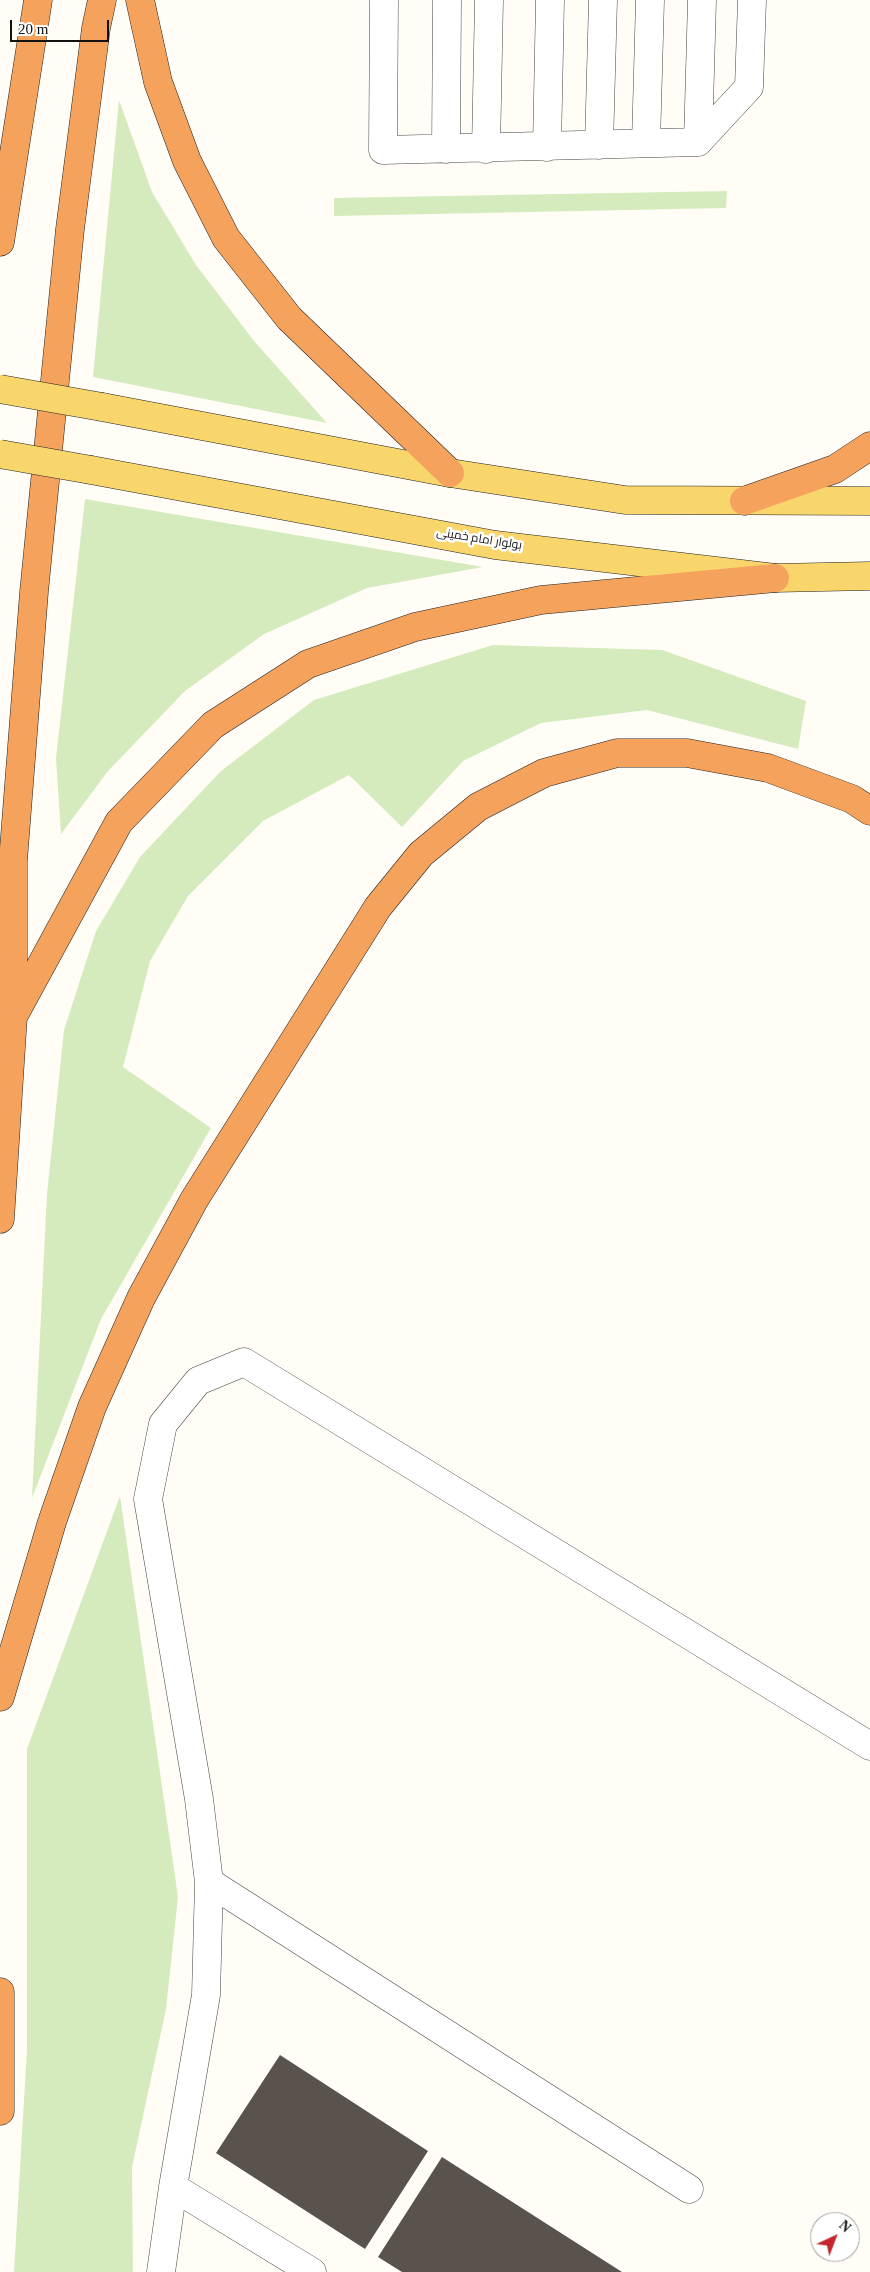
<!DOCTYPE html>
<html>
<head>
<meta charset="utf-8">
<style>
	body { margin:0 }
	#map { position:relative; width:870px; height:2272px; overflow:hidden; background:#fffdf5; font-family:Georgia,serif }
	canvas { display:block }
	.north { position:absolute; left:810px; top:2212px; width:50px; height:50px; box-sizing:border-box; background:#fff; border:1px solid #a0a0a0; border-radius:50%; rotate:43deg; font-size:14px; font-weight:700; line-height:20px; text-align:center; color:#111 }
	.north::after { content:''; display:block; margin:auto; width:18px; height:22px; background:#c4262e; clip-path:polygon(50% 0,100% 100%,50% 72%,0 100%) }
	.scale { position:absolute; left:10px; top:20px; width:99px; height:22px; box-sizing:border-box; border:2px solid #111; border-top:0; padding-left:6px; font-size:15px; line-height:18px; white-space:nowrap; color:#111; -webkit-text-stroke:4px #fff; paint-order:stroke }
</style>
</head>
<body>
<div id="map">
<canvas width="870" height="2272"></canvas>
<div class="north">N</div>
<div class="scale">20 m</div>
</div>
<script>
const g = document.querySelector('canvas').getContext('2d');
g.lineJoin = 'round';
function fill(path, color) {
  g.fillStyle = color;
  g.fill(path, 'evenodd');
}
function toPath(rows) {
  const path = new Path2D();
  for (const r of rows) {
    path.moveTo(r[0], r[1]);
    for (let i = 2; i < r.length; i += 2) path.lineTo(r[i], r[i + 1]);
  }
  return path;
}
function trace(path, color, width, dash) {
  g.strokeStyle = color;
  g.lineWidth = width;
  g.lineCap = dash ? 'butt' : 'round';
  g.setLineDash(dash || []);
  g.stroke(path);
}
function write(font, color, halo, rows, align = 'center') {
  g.font = font + ' Georgia,Cairo,serif';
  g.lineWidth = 5;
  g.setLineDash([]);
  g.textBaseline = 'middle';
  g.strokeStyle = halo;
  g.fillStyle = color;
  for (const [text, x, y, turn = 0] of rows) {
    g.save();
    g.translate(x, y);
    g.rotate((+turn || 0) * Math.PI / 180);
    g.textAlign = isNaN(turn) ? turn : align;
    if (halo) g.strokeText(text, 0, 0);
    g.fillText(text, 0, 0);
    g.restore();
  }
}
fill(toPath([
	[119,100,152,192,196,265,254,341,327,423,93,377],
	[727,191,726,208,334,216,334,198],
	[85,499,483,567,367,588,264,634,185,691,108,771,61,834,56,758],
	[493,645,662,650,806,701,798,749,647,710,541,723,463,761,402,827,349,775,263,821,188,896,150,961,123,1067,211,1128,101,1319,32,1498,47,1194,64,1030,96,931,140,857,221,771,314,700],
	[120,1496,178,1897,166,2009,132,2167,133,2272,14,2272,27,2049,27,1749]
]), '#d5ebbd');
fill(toPath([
	[280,2055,428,2151,365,2249,216,2153],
	[442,2157,622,2272,402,2272,378,2257]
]), '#5a524d');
const minor = toPath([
	[384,0,383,150,698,142,749,87,752,0],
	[698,142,702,0],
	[646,143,650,0],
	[599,145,603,0],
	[547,147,550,0],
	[446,149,447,0],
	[486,149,489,0],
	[209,1882,689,2189],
	[173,2187,312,2272],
	[161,2272,173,2187,206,1995,209,1882,199,1799,148,1499,163,1424,198,1381,244,1362,870,1746]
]);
const major = toPath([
	[102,407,450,473,625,500,870,501],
	[91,470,495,545,775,578,870,576]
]);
const highway = toPath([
	[140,0,158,82,187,161,226,238,289,318,450,473],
	[0,242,38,0],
	[744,501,835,469,870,446],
	[15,1013,119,822,213,725,308,664,415,627,541,600,775,578],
	[0,1219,13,1016,13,861,34,592,70,229,96,28,102,0],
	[0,1697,52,1522,92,1407,141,1298,194,1200,378,907,421,854,478,807,544,773,617,753,687,753,768,768,852,799,870,811],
	[0,1992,0,2111]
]);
trace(minor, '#444', 29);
trace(major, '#222', 29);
trace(highway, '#222', 29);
trace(minor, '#fff', 28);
trace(major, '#f9d66b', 28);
trace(highway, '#f5a25d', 28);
const majorBridge = toPath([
	[0,389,102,407],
	[0,454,91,470]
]);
trace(majorBridge, '#222', 29, []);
trace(majorBridge, '#f9d66b', 28);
write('12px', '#111', '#fff', [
	["بولوار امام خمینی",479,540,9]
]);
</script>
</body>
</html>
